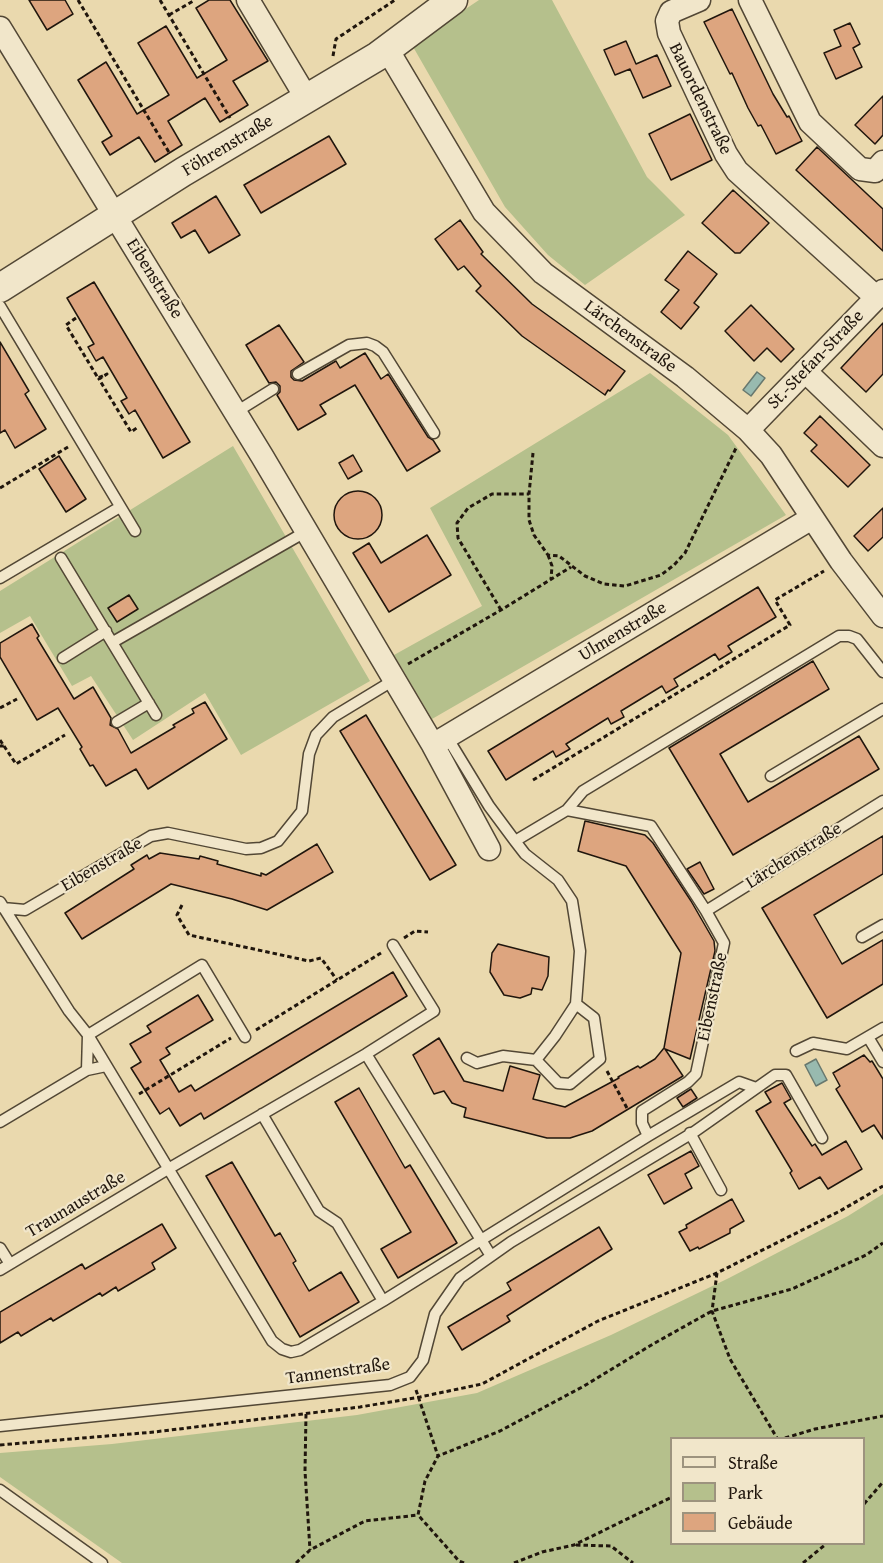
<!DOCTYPE html>
<html>
<head>
<meta charset="utf-8">
<style>
	body { margin:0 }
	#map { position:relative; width:883px; height:1563px; overflow:hidden; background:#ead9ae; font-family:"Gentium Book Plus",serif }
	canvas { display:block }
	.legend { position:absolute; left:670px; top:1437px; width:195px; height:108px; box-sizing:border-box; background:#f1e6ca; border:2px solid #9d937e; margin:0; padding:8px 10px; list-style:none; font-size:18px; color:#20160d }
	.legend li { display:flex; align-items:center; gap:12px; height:30px }
	.legend b { width:30px; border:2px solid #9d937e }
</style>
</head>
<body>
<div id="map">
<canvas width="883" height="1563"></canvas>
<ul class="legend">
<li><b style="height:8px;background:#f1e6ca"></b>Straße</li>
<li><b style="height:16px;background:#b5c08c"></b>Park</li>
<li><b style="height:16px;background:#dda57f"></b>Gebäude</li>
</ul>
</div>
<script>
const g = document.querySelector('canvas').getContext('2d');
g.lineJoin = 'round';
function fill(path, color) {
  g.fillStyle = color;
  g.fill(path, 'evenodd');
}
function toPath(rows) {
  const path = new Path2D();
  for (const r of rows) {
    if (r.length === 3) {
      path.moveTo(r[0] + r[2], r[1]);
      path.arc(r[0], r[1], r[2], 0, 2 * Math.PI);
      continue;
    }
    path.moveTo(r[0], r[1]);
    for (let i = 2; i < r.length; i += 2) path.lineTo(r[i], r[i + 1]);
  }
  return path;
}
function trace(path, color, width, dash) {
  g.strokeStyle = color;
  g.lineWidth = width;
  g.lineCap = dash ? 'butt' : 'round';
  g.setLineDash(dash || []);
  g.stroke(path);
}
function write(font, color, halo, rows, align = 'center') {
  g.font = font + ' "Gentium Book Plus",serif';
  g.lineWidth = 4.5;
  g.setLineDash([]);
  g.textBaseline = 'middle';
  g.strokeStyle = halo;
  g.fillStyle = color;
  for (const [text, x, y, turn = 0] of rows) {
    g.save();
    g.translate(x, y);
    g.rotate((+turn || 0) * Math.PI / 180);
    g.textAlign = isNaN(turn) ? turn : align;
    if (halo) g.strokeText(text, 0, 0);
    g.fillText(text, 0, 0);
    g.restore();
  }
}
fill(toPath([
	[479,0,552,0,647,177,685,215,585,285,548,255,505,207,412,45],
	[650,373,728,435,786,515,432,719,394,655,482,606,430,508],
	[233,446,370,681,241,755,205,693,133,740,91,676,72,686,30,616,0,633,0,591],
	[883,1194,883,1563,122,1563,0,1477,0,1453,112,1444,357,1415,477,1393,611,1335,729,1278,848,1216],
	[672,1438,864,1438,864,1544,672,1544]
]), '#b5c08c');
const water = toPath([
	[757,372,765,378,751,396,743,390,757,372],
	[816,1059,827,1080,816,1086,805,1065,816,1059]
]);
fill(water, '#98baaf');
trace(water, '#68786e', 1.5);
const building = toPath([
	[29,0,65,0,73,14,47,30,29,0],
	[209,0,230,0,268,61,233,81,248,105,220,122,205,98,168,121,182,145,155,162,139,137,110,155,102,142,112,136,78,80,106,62,137,114,169,95,138,43,166,26,197,78,227,60,196,8,209,0],
	[732,9,773,94,787,117,789,116,802,141,776,154,761,125,758,126,748,108,732,73,730,74,704,22,732,9],
	[850,23,860,44,853,48,862,67,836,79,824,53,841,46,834,30,850,23],
	[626,41,636,64,657,55,671,86,643,98,630,69,615,75,604,50,626,41],
	[883,96,883,135,875,144,855,125,883,96],
	[690,114,712,160,671,180,649,134,690,114],
	[329,136,346,164,261,213,244,185,329,136],
	[817,147,883,209,883,251,796,170,817,147],
	[733,190,769,223,740,253,735,253,702,223,733,190],
	[216,196,240,235,209,253,195,230,181,238,172,223,216,196],
	[460,220,483,252,481,254,532,304,625,371,610,391,608,390,605,395,522,336,476,291,481,286,464,266,458,270,435,239,460,220],
	[688,251,717,274,694,303,699,307,681,329,661,312,679,290,665,280,688,251],
	[94,282,190,442,163,458,135,410,129,414,121,401,127,398,103,357,96,361,88,347,94,344,67,298,94,282],
	[751,305,794,349,781,362,767,348,754,361,725,331,751,305],
	[883,323,883,374,866,392,841,368,883,323],
	[279,325,304,362,291,371,291,377,294,380,302,381,336,361,340,368,365,353,381,379,388,374,428,437,433,440,440,451,407,471,355,385,320,405,326,414,298,430,277,395,280,392,280,386,276,382,269,383,246,345,279,325],
	[0,342,29,391,25,394,46,429,15,448,5,430,0,433,0,342],
	[820,416,870,465,848,487,811,451,817,445,804,433,820,416],
	[353,455,362,471,348,479,339,463,353,455],
	[59,456,86,499,66,512,39,469,59,456],
	[358,515,24],
	[883,508,883,537,868,551,854,536,883,508],
	[427,535,451,575,389,612,353,553,369,543,381,563,427,535],
	[758,587,776,617,728,646,732,652,719,660,715,654,674,679,678,686,666,693,662,686,621,711,624,717,611,724,608,718,566,744,570,749,556,757,553,751,506,780,488,751,758,587],
	[129,595,138,609,117,622,108,608,129,595],
	[32,624,39,636,37,638,74,699,93,687,111,718,110,725,118,729,131,753,175,727,173,725,194,713,192,709,205,702,227,739,148,789,136,769,106,786,93,765,90,766,80,749,82,747,58,708,37,720,0,657,0,643,32,624],
	[813,661,829,689,720,754,748,802,859,736,879,769,733,855,669,748,813,661],
	[366,715,456,865,430,880,340,731,366,715],
	[585,821,645,835,653,843,691,901,714,941,715,951,690,1059,665,1049,683,1076,592,1131,570,1138,547,1138,464,1117,466,1108,452,1103,444,1091,434,1094,413,1055,439,1038,464,1081,503,1091,510,1066,540,1075,533,1099,565,1107,619,1078,618,1077,638,1066,640,1068,655,1059,664,1048,681,953,626,866,578,851,585,821],
	[883,836,883,874,814,915,842,964,883,940,883,984,827,1018,762,908,883,836],
	[317,844,333,872,267,910,232,899,171,884,82,939,65,913,134,869,131,865,147,855,149,859,160,853,199,859,200,856,218,861,217,864,261,876,261,873,266,875,317,844],
	[700,862,714,889,704,894,687,869,700,862],
	[498,944,549,957,548,976,542,990,532,988,531,994,520,998,504,995,490,972,492,953,498,944],
	[393,972,407,996,204,1119,201,1113,180,1126,169,1108,160,1114,131,1068,141,1062,130,1044,151,1032,147,1026,198,995,213,1020,166,1048,170,1054,160,1060,179,1092,191,1085,195,1091,393,972],
	[864,1055,870,1062,872,1061,883,1079,883,1139,874,1125,862,1132,836,1089,840,1086,833,1073,864,1055],
	[782,1083,791,1099,784,1103,812,1146,815,1144,822,1155,846,1141,862,1169,828,1189,820,1177,799,1189,790,1173,792,1171,756,1111,771,1102,765,1092,782,1083],
	[359,1088,405,1168,410,1165,457,1243,398,1278,381,1249,411,1232,335,1102,359,1088],
	[691,1089,697,1098,683,1107,677,1098,691,1089],
	[691,1151,699,1166,685,1174,692,1188,664,1204,648,1175,691,1151],
	[232,1162,275,1236,280,1233,296,1261,293,1263,309,1291,341,1272,359,1302,300,1337,206,1176,232,1162],
	[732,1199,744,1221,730,1229,730,1233,699,1249,698,1247,690,1251,679,1232,687,1228,686,1225,732,1199],
	[162,1224,176,1248,152,1263,155,1269,118,1291,116,1287,102,1296,100,1293,53,1321,51,1318,21,1336,18,1332,0,1343,0,1312,82,1264,85,1269,162,1224],
	[599,1227,612,1249,507,1316,510,1321,462,1350,448,1327,511,1290,507,1283,599,1227]
]);
fill(building, '#dda57f');
trace(building, '#20160d', 1.5);
const service = toPath([
	[0,306,135,531],
	[298,374,349,345,367,343,375,346,383,352,434,433],
	[236,412,273,389],
	[61,558,156,715],
	[0,578,120,507],
	[113,642,307,531],
	[63,658,106,631],
	[117,722,149,703],
	[447,737,489,806,515,841,525,854,558,880,572,901,580,951,576,1004,555,1036,536,1060],
	[771,776,883,709],
	[567,810,651,826,706,911,724,943,696,1074,688,1082,642,1111,642,1123,648,1136],
	[515,841,567,810,583,791,839,636,849,636,857,639,883,672],
	[0,902,69,1011,88,1035,272,1341,282,1349,291,1352,300,1350,383,1301,648,1136,739,1082,756,1088],
	[3,908,25,910,151,836,168,833,246,849,261,848,278,841,302,811,309,754,316,735,333,717,394,680],
	[706,911,883,801],
	[862,937,883,925],
	[88,1035,202,965,245,1037],
	[868,1037,883,1062],
	[796,1051,813,1043,847,1049,883,1028],
	[366,1054,491,1256],
	[467,1058,477,1063,503,1056,536,1060,558,1083,570,1084,600,1059,594,1018,576,1004],
	[87,1070,88,1035],
	[262,1114,319,1211,337,1223,383,1301],
	[0,1122,87,1070,106,1066],
	[690,1133,721,1190],
	[0,1248,10,1264],
	[0,1270,168,1169,366,1054,434,1011,393,945],
	[0,1426,390,1385,410,1377,423,1360,435,1314,460,1278,511,1242,694,1132,775,1075,786,1075,822,1138],
	[0,1490,102,1563]
]);
const minor = toPath([
	[248,0,307,99],
	[699,0,671,12,667,21,669,33,726,154,737,171,877,298],
	[750,0,810,122,860,169,875,171,883,162],
	[0,28,262,456,433,745,489,849],
	[387,49,484,212,543,273,685,377,748,430,771,455,841,561,883,616],
	[805,371,883,446],
	[748,430,883,291],
	[433,745,812,518]
]);
const tertiary = toPath([
	[0,288,183,172,378,56,453,0]
]);
trace(service, '#524735', 13);
trace(minor, '#524735', 25);
trace(tertiary, '#524735', 31);
trace(toPath([
	[78,0,170,154],
	[160,0,230,118],
	[169,15,195,0],
	[333,56,336,39,395,0],
	[76,318,66,325,98,378,107,374,99,379,131,432,138,427],
	[533,453,529,494,529,520,534,535,548,555,559,556,585,576,604,584,625,586,661,575,674,565,685,553,737,446],
	[0,488,68,447],
	[548,555,552,566,551,579],
	[501,610,458,538,457,523,468,508,492,494,529,494],
	[408,664,501,610,571,567],
	[0,708,17,699],
	[0,740,4,746,0,746],
	[4,746,16,764,65,735],
	[533,780,790,625,775,600,824,571],
	[182,905,177,915,189,935,309,961,321,958,337,980],
	[404,938,415,931,428,932],
	[256,1030,381,953],
	[607,1071,628,1110],
	[139,1094,231,1038],
	[717,1273,712,1311,730,1359,777,1438],
	[416,1390,438,1456],
	[306,1414,305,1471,310,1550],
	[785,1438,815,1429,883,1416],
	[0,1445,154,1432,360,1407,420,1397,482,1384,598,1321,717,1273,840,1211,883,1186],
	[864,1504,883,1482],
	[576,1545,611,1546,633,1563],
	[296,1563,310,1550,365,1521,418,1515],
	[464,1563,459,1561,418,1515,425,1481,438,1456,500,1431,584,1386,653,1344,712,1311,792,1289,866,1255,883,1243],
	[514,1563,542,1552,574,1545,672,1497],
	[803,1563,826,1544]
]), '#20160d', 3, [4.5, 3]);
trace(service, '#f1e6ca', 10);
trace(minor, '#f1e6ca', 22);
trace(tertiary, '#f1e6ca', 28);
write('18px', '#20160d', '#f1e6ca', [
	["Bauordenstraße",700,99,64],
	["Föhrenstraße",228,146,-31],
	["Eibenstraße",154,279,58],
	["Lärchenstraße",630,337,36],
	["St.-Stefan-Straße",816,360,-46],
	["Ulmenstraße",623,632,-31],
	["Lärchenstraße",794,856,-32],
	["Eibenstraße",102,865,-30],
	["Eibenstraße",713,997,-78],
	["Traunaustraße",76,1205,-31],
	["Tannenstraße",338,1372,-8]
]);
</script>
</body>
</html>
